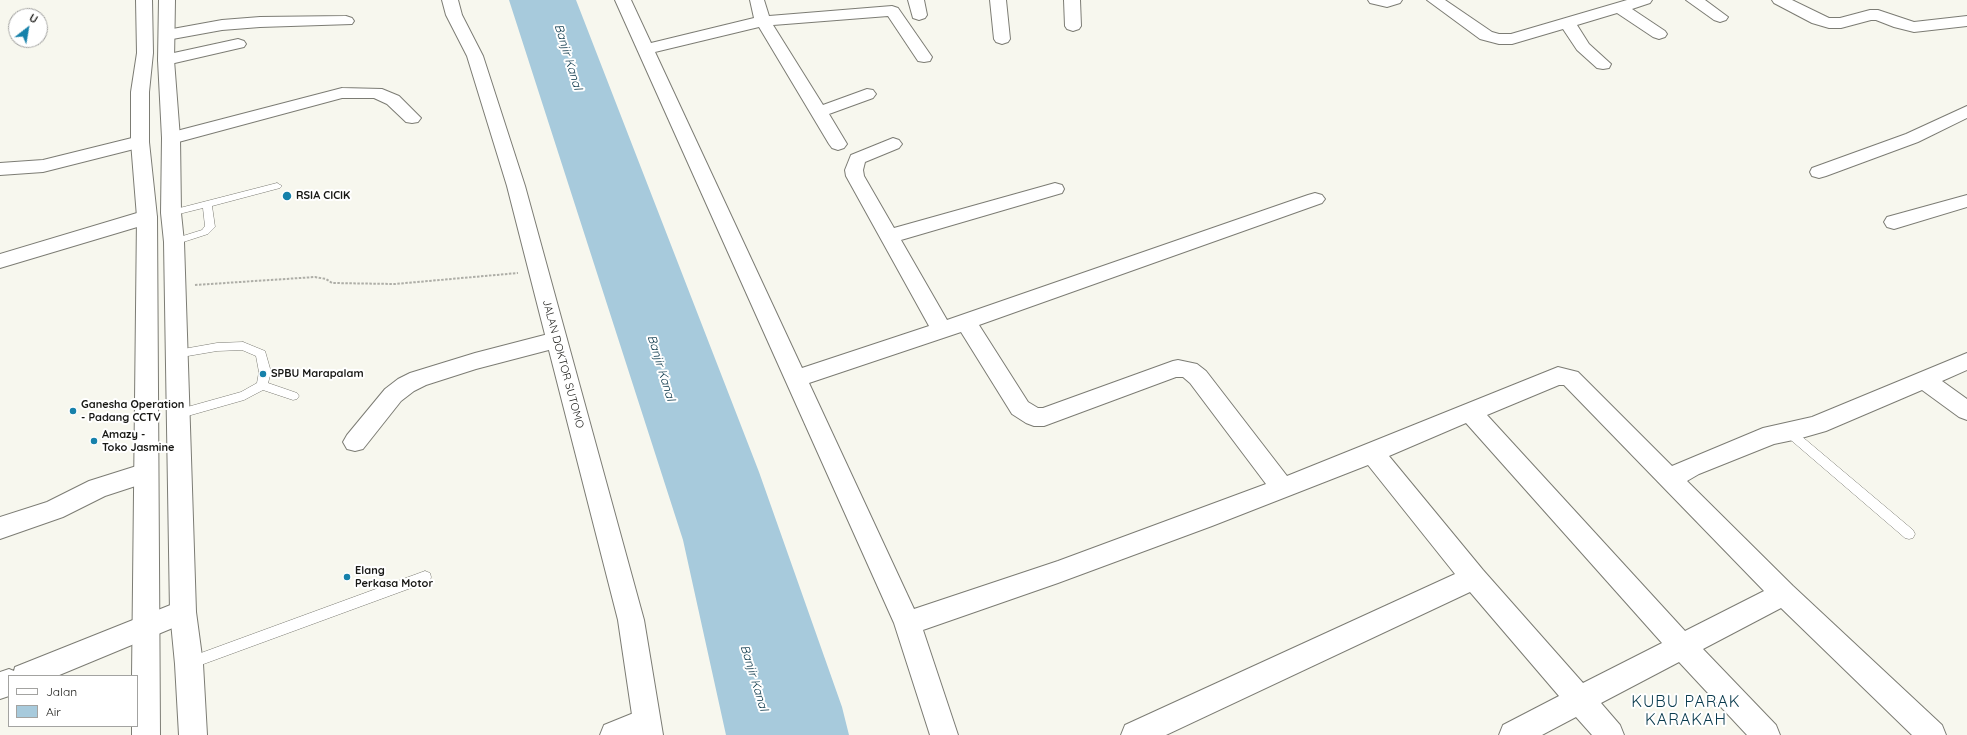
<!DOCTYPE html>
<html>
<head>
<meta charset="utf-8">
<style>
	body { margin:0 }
	#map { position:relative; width:1967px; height:735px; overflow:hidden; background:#f7f7ee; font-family:Quicksand,sans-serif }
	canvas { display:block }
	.legend { position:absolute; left:8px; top:675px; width:130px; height:52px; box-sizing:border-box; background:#fff; border:1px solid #a3a3a1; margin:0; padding:5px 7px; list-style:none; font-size:12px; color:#181815 }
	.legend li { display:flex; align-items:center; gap:8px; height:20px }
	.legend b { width:20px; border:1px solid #a3a3a1 }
	.north { position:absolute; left:8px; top:8px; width:40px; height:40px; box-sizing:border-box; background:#fff; border:1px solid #a3a3a1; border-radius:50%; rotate:31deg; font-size:11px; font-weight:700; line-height:16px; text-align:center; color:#181815 }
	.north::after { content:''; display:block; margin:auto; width:14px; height:18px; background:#1681aa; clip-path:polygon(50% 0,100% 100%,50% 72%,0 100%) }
</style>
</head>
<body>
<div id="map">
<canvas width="1967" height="735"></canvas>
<ul class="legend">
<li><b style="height:5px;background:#fff"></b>Jalan</li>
<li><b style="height:11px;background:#a7cadc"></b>Air</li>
</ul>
<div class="north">U</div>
</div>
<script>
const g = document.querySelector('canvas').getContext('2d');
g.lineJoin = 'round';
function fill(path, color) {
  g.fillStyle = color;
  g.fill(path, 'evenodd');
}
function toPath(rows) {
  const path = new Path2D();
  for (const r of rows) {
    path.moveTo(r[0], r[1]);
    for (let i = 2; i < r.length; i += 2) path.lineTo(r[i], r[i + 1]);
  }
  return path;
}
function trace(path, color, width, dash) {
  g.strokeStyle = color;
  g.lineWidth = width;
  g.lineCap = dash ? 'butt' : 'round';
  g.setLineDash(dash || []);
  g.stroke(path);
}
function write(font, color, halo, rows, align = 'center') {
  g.font = font + ' Quicksand,sans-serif';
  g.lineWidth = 4;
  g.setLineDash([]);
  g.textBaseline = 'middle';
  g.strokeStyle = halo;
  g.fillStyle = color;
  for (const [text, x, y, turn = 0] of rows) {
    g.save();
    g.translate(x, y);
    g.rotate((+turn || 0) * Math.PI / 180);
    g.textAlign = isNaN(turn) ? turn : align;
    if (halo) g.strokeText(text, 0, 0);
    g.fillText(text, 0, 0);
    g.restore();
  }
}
fill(toPath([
	[509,0,576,0,759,472,842,707,849,735,726,735,683,540]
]), '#a7cadc');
const lane = toPath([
	[277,183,282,186,280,188,212,206,215,227,208,234,174,245,169,242,170,240,202,230,205,226,203,208,171,216,166,213,168,211,277,183],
	[243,342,265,351,271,372,268,383,297,393,299,396,297,399,293,400,263,390,244,400,177,419,173,417,171,414,173,411,241,392,257,383,259,372,256,356,242,350,217,351,176,358,172,357,171,354,172,351,217,343,243,342],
	[1789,427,1793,429,1913,530,1915,534,1913,538,1909,539,1905,538,1785,435,1783,432,1785,429,1789,427],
	[425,571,430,573,431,577,430,581,190,669,185,668,183,663,185,658,190,657,425,571]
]);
const street = toPath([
	[615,0,631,0,651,43,754,18,750,0,764,0,769,16,892,6,898,8,932,57,930,61,924,62,918,61,888,16,773,25,823,105,867,89,873,90,876,94,873,98,829,114,847,144,844,148,838,150,832,148,829,144,759,27,655,52,802,368,929,326,846,176,845,170,851,155,893,138,899,140,902,144,899,148,865,162,863,170,864,176,894,228,1055,183,1062,185,1064,189,1062,193,901,240,947,320,1308,195,1315,193,1322,195,1325,199,1322,203,979,325,1028,402,1038,408,1043,408,1173,361,1178,360,1197,364,1206,371,1287,476,1558,367,1578,372,1672,466,1763,428,1812,417,1967,353,1967,370,1942,381,1967,399,1967,420,1959,417,1922,390,1826,431,1798,439,1774,444,1699,474,1687,481,1793,586,1942,725,1946,735,1912,735,1781,608,1703,649,1776,725,1780,735,1747,735,1679,662,1601,703,1620,725,1624,735,1592,735,1576,717,1542,735,1499,735,1503,725,1559,696,1470,592,1166,735,1121,735,1125,725,1455,574,1368,465,1212,526,1058,583,923,630,958,735,930,735,894,623,615,0],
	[961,332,1012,414,1026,423,1034,426,1044,426,1176,377,1183,377,1190,383,1266,484,1058,561,914,609,809,383,961,332],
	[1559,385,1564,385,1764,591,1685,631,1487,415,1559,385],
	[1466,423,1662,643,1583,683,1483,570,1389,456,1466,423],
	[908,0,924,0,927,15,925,18,919,20,913,18,908,0],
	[990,0,1006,0,1010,39,1008,42,1002,44,996,42,994,39,990,0],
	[1064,0,1080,0,1081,26,1079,29,1073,31,1067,29,1065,26,1064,0],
	[1368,0,1402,0,1400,3,1387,7,1370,3,1368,0],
	[1427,0,1445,0,1492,32,1499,34,1511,34,1627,0,1652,0,1650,3,1632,9,1665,31,1667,34,1665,37,1659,39,1653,37,1617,13,1577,25,1589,44,1611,64,1609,68,1603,69,1597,68,1577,50,1563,29,1512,44,1499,44,1480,39,1427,0],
	[1686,0,1705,0,1728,17,1726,20,1720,22,1714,20,1686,0],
	[1772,0,1792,0,1829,18,1840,18,1870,10,1878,10,1914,22,1967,16,1967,26,1914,32,1894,27,1876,20,1871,20,1841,28,1829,28,1812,23,1774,3,1772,0],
	[346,16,352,18,354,21,352,24,260,27,222,30,167,40,161,38,159,35,161,32,167,30,222,20,260,17,346,16],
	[238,39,244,41,246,44,244,47,166,65,160,64,158,60,160,56,238,39],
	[342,88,382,89,399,96,421,118,418,122,412,123,406,122,387,104,374,98,342,98,171,144,165,142,162,138,165,134,342,88],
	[1967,106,1967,118,1918,142,1826,176,1819,178,1812,176,1810,172,1812,168,1906,134,1967,106],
	[140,136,146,138,149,142,146,146,43,172,0,175,0,163,43,160,140,136],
	[1967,195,1967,207,1894,229,1887,227,1884,222,1887,217,1967,195],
	[147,210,154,212,157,217,154,222,0,268,0,254,147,210],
	[556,332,564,334,567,340,564,346,476,369,426,385,414,391,401,401,363,449,355,451,347,449,343,442,347,435,385,389,398,379,410,373,475,353,556,332],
	[146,463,154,466,158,473,154,480,105,496,63,517,0,539,0,517,47,502,89,481,146,463],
	[183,600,192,604,196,612,192,620,57,676,9,676,9,696,0,699,0,672,9,669,14,671,15,667,183,600],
	[646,708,656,712,660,722,656,732,648,735,600,735,604,725,646,708]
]);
const secondary = toPath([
	[442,0,458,0,462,15,483,56,525,186,644,620,663,735,635,735,618,620,507,186,467,56,446,15,442,0]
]);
const primary = toPath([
	[136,0,152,0,153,53,149,92,149,142,157,217,160,735,132,735,132,726,137,726,137,676,132,676,137,217,131,142,131,92,137,53,136,0],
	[159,0,175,0,174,60,180,138,181,213,184,242,196,612,203,664,207,735,179,735,175,664,170,612,164,242,161,213,162,138,158,60,159,0]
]);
trace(lane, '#7c7c74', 1);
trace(street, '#7c7c74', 2);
trace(secondary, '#7c7c74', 2);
trace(primary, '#7c7c74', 2);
trace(toPath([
	[195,285,315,277,326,279,332,283,395,284,518,273]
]), '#aeaea7', 2, [2.5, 1.5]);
fill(lane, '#fff');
fill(street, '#fff');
fill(secondary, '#fff');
fill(primary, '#fff');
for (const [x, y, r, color] of [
	[287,196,5,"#1681aa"],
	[263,374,4,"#1681aa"],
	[73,411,4,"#1681aa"],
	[94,441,4,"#1681aa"],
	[347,577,4,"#1681aa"]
]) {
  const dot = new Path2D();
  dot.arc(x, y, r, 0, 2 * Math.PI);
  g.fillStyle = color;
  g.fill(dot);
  trace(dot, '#fff', 1.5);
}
write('bold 11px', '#181815', '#fff', [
	["RSIA CICIK",296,196],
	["SPBU Marapalam",271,374],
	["Ganesha Operation",81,405],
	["- Padang CCTV",81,418],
	["Amazy -",102,435],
	["Toko Jasmine",102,448],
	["Elang",355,571],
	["Perkasa Motor",355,584]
], 'left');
write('11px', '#181815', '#fff', [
	["JALAN DOKTOR SUTOMO",563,364,75]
]);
write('italic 12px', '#002f42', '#fff', [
	["Banjir Kanal",568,57,73],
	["Banjir Kanal",661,368,73],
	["Banjir Kanal",754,678,73]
]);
g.letterSpacing = '1px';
write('16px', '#0a3b4e', '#fff', [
	["KUBU PARAK",1686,702],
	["KARAKAH",1686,720]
]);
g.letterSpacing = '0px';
</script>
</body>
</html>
